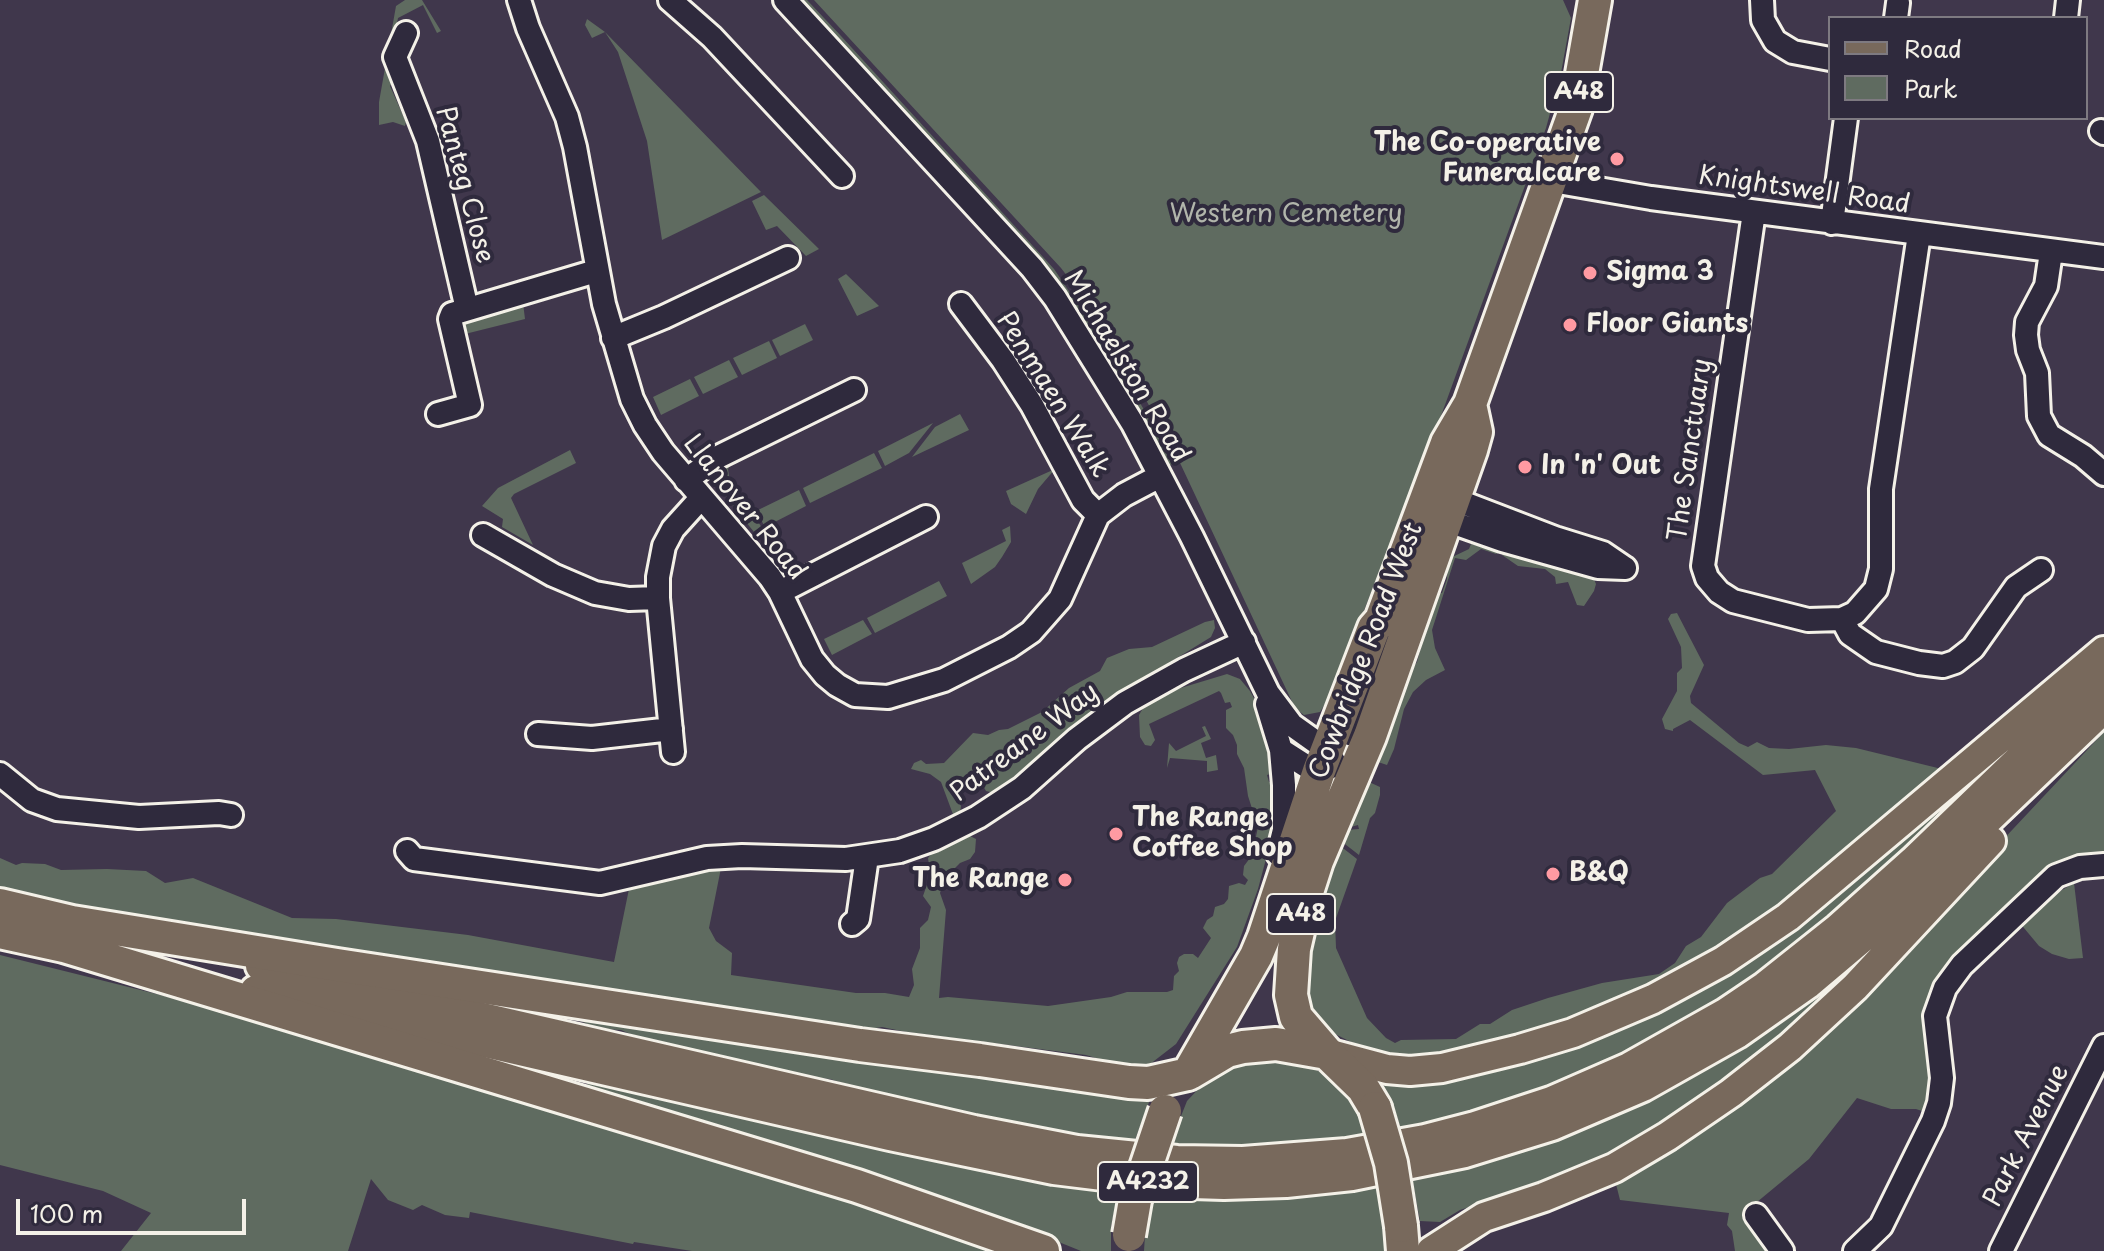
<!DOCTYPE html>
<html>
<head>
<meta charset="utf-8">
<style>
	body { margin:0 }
	#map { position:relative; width:2104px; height:1251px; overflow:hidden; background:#40374c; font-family:"Playpen Sans",sans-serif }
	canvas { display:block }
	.legend { position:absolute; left:1828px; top:16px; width:260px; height:104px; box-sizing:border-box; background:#2f2a3d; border:2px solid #7e7a81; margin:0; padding:10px 14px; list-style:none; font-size:24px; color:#f4f1e8 }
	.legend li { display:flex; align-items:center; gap:16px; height:40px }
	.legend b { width:40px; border:2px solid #7e7a81 }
	.scale { position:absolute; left:16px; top:1199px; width:230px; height:36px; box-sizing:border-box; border:4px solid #f4f1e8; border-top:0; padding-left:10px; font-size:24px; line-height:28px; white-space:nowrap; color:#f4f1e8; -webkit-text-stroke:6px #2f2a3d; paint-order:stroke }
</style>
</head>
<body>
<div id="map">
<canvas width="2104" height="1251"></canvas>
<ul class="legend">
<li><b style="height:10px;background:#78695c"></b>Road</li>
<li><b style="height:22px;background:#5f6b60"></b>Park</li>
</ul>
<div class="scale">100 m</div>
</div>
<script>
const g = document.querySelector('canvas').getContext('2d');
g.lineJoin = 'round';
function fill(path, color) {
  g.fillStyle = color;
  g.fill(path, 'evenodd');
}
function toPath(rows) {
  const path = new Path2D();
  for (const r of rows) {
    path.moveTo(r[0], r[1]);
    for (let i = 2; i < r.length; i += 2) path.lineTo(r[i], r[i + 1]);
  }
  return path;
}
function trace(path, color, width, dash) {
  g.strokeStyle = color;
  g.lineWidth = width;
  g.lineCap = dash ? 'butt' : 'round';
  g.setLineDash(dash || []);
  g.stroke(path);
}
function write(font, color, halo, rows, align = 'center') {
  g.font = font + ' "Playpen Sans",sans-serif';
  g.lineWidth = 8;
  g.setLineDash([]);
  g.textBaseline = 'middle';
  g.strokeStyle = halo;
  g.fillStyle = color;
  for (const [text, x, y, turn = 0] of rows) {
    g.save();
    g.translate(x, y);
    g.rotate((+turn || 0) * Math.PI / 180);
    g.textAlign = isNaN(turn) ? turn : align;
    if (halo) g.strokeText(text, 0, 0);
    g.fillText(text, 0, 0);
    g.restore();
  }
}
fill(toPath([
	[405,0,422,0,441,31,437,33,423,5,398,18,390,59,397,76,390,86,406,122,405,126,393,122,379,125,379,102,396,6],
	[797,0,807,0,841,36,1054,269,1102,340,1146,413,1172,464,1166,468,1132,403],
	[814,0,1563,0,1571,18,1561,73,1546,128,1438,424,1330,696,1320,712,1304,715,1295,708,1181,465,1138,385,1090,306,1061,268],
	[587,19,605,32,761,192,662,240,647,141,618,52,605,32,592,38,585,25],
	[764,195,819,249,806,256,777,226,766,230,752,201],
	[846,274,879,306,857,316,838,279],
	[523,303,525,319,461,335,458,322],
	[805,324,813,340,780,356,772,340],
	[769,341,777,358,742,375,733,358],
	[729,360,738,377,703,394,694,377],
	[690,379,699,396,661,415,653,397],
	[960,414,969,430,912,457,935,427],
	[933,423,909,453,885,466,878,451],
	[570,450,576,463,514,494,511,498,533,545,502,527,503,519,482,506,498,488],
	[874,453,882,468,810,503,803,488],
	[733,461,728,469,729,476,762,528,754,532,710,477,710,473],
	[1055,469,1038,489,1026,514,1011,504,1006,491],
	[799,490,806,506,765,527,756,511],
	[1010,526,1011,542,1002,557,995,567,971,584,962,563,1006,541,1002,530],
	[1471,544,1495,547,1498,553,1496,554,1481,549,1466,560,1455,558,1432,630,1435,648,1445,670,1426,680,1413,692,1404,709,1394,749,1387,765,1378,762,1405,688,1403,682,1417,662,1435,594,1442,593,1447,579,1448,559,1469,549],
	[1503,552,1593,577,1596,584,1594,591,1584,606,1577,605,1568,582,1556,584,1555,577,1545,569,1518,566,1502,555],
	[939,581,947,596,875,633,867,618],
	[1677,613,1704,665,1690,696,1691,703,1739,743,1748,747,1757,742,1769,748,1789,749,1826,745,1856,748,1950,771,1742,941,1583,1021,1424,1062,1364,1053,1361,1047,1335,1034,1309,1008,1304,994,1305,967,1311,956,1316,922,1339,845,1357,859,1335,921,1336,948,1367,1018,1386,1038,1395,1043,1401,1040,1456,1039,1480,1024,1490,1024,1512,1010,1548,998,1602,983,1659,974,1675,963,1686,946,1701,937,1727,903,1760,878,1772,874,1836,811,1815,770,1763,775,1690,720,1673,729,1673,731,1665,729,1662,719,1677,691,1677,673,1682,668,1681,647,1668,619,1671,614],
	[863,620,872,634,832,655,824,639],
	[1214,620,1215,628,1211,637,1099,706,994,793,986,791,977,775,953,789,961,806,960,814,954,817,941,782,930,774,911,769,914,763,921,760,926,764,944,763,973,733,988,735,999,730,1008,729,1042,712,1069,688,1100,671,1107,658,1129,649,1152,647,1205,622],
	[1227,674,1240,679,1250,691,1260,709,1270,747,1274,773,1267,775,1269,782,1274,781,1275,814,1271,840,1258,889,1237,947,1176,1044,1145,1068,1118,1065,1086,1055,906,1032,882,1027,852,1032,132,918,0,891,0,858,16,865,22,863,45,864,61,870,107,869,146,871,165,883,193,878,292,918,336,919,468,935,614,962,629,889,721,868,709,928,716,941,732,953,731,975,856,993,885,993,909,997,914,985,912,969,920,948,920,928,928,920,931,907,923,896,930,876,934,872,929,865,928,858,934,851,968,835,976,839,975,852,970,859,960,863,945,878,940,893,946,910,939,998,948,997,1048,1006,1111,997,1127,992,1167,992,1173,990,1174,976,1179,971,1177,963,1179,957,1184,954,1193,954,1198,958,1211,938,1203,928,1207,920,1213,916,1215,907,1224,904,1228,899,1229,886,1239,883,1245,885,1248,880,1243,875,1244,866,1256,850,1254,846,1258,827,1248,796,1244,768,1237,754,1237,745,1233,735,1226,728,1226,710,1232,707,1230,702,1225,703,1221,693,1219,691,1149,724,1155,740,1151,746,1145,745,1140,737,1139,715,1143,708,1174,690],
	[2067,692,1866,892,1722,1005,1560,1088,1402,1133,1393,1104,1383,1086,1664,1002],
	[1205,726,1211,739,1201,743,1206,758,1216,755,1218,770,1207,772,1207,761,1170,758,1167,768,1169,743,1176,751,1206,736,1202,727],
	[2104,732,2104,859,2078,861,1925,1014,1924,1022,1931,1079,1925,1112,1916,1109,1891,1109,1857,1098,1809,1159,1751,1207,1777,1251,1735,1251,1732,1231,1727,1225,1729,1213,1620,1200,1616,1184,1983,861],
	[1369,782,1380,787,1380,795,1375,813,1370,818,1359,855,1341,841,1346,830,1359,829,1358,825,1347,828],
	[2074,883,2083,958,2069,959,2052,954,2039,946,2019,922,2040,903],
	[1919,900,1841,990,1675,1122,1568,1175,1460,1210,1440,1222,1420,1221,1412,1178],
	[0,955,225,1011,609,1123,1010,1251,692,1251,634,1242,633,1244,470,1212,469,1218,445,1215,422,1205,413,1210,388,1200,371,1179,348,1251,121,1251,151,1213,103,1191,0,1165],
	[571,1017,1151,1097,1135,1140,1092,1136,985,1119,861,1089,830,1079,812,1078,726,1060,644,1040,621,1030,599,1029],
	[1269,1059,1310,1065,1336,1083,1353,1100,1370,1140,1329,1145,1168,1149,1187,1101,1204,1083,1229,1067],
	[588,1082,617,1089,639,1090,652,1099,661,1095,679,1102,929,1159,1118,1194,1111,1227,1111,1251,1081,1251,1044,1236,586,1089],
	[1378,1180,1387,1251,1144,1251,1146,1219,1154,1192]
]), '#5f6b60');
const minor = toPath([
	[519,0,528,28,567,117,575,147,604,304,632,399,645,425,663,452,770,577,780,592,812,659,825,675,837,685,855,695,888,697,944,680,1009,647,1031,632,1060,599,1098,515,1124,495,1160,476],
	[670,0,712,37,842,176],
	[785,0,1032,268,1055,298,1133,424,1192,537,1268,693,1292,725,1327,750,1337,766,1354,772],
	[1762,0,1763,20,1775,41,1793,52,1830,59],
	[1896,18,1898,3],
	[2066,18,2068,0],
	[406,33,395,57,428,141,467,309],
	[2101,131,2104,133],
	[1552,181,1651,198,2104,257],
	[1754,212,1703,566,1707,578,1719,592,1733,601,1808,620,1842,619,1855,613,1876,589,1881,569,1881,489,1919,234],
	[1832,223,1846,118],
	[2051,252,2046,286,2027,322,2026,335,2028,350,2037,373,2039,416,2049,435,2083,456,2104,474],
	[961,304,1003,360,1032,405,1083,500,1098,515],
	[613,338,664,317,788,258],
	[438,414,470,405,450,319,452,314,596,271],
	[686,480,718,457,854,390],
	[1443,495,1555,538,1603,553,1625,568],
	[1434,516,1502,540,1598,567,1625,568],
	[483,535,553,575,595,593,629,599,658,598],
	[780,592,926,517],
	[1842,619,1850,634,1876,652,1919,663,1943,666,1955,662,1973,648,2016,587,2041,570],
	[1267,704,1281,750,1284,785,1284,830,1278,854],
	[538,734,592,738,671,729],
	[1350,734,1386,645,1397,637],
	[1281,750,1306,766,1319,771,1329,768],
	[673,752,658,598,658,577,664,546,673,529,701,498],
	[0,774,32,800,57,809,139,817,219,813,231,815],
	[407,851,414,859,600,883,707,858,742,856,846,859,900,851,934,839,978,817,1022,788,1077,739,1125,703,1184,670,1244,642],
	[852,924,858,919,867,857],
	[1756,1215,1782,1251],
	[1855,1251,1881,1226,1933,1121,1939,1103,1942,1078,1935,1016,1945,988,1962,965,2056,876,2080,867,2104,865],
	[2001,1251,2104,1046]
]);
const major = toPath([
	[260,966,974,1130,1077,1150,1177,1160,1243,1161,1347,1153,1425,1139,1475,1126,1551,1101,1629,1067,1725,1013,1765,986,1838,928,1913,861,2104,677],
	[255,990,890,1136,1054,1170,1160,1183,1224,1185,1286,1183,1352,1176,1465,1153,1552,1126,1643,1087,1737,1034,1808,984,1878,925,2104,709],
	[1327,1053,1387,1069,1410,1071,1442,1068,1520,1049,1573,1033,1653,999,1723,961,1788,917,2104,651],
	[1431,1251,1484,1217,1544,1197,1614,1168,1668,1136,1731,1093,1790,1047,1855,987,1991,841]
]);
const highway = toPath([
	[0,905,72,922,337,965,860,1045,980,1060,1129,1082,1148,1083,1188,1074],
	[0,932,64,946,857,1186,1043,1251],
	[1190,1073,1227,1051,1243,1047,1276,1044,1327,1053],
	[1188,1074,1256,956,1264,937,1319,771,1374,628,1381,620,1447,443,1470,404,1576,108,1595,0],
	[1375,1108,1363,1088,1327,1053,1296,1017,1291,995,1294,949,1307,892,1317,861,1370,736,1471,450,1476,432,1470,404],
	[1401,1226,1403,1251]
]);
trace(minor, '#f4f1e8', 28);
trace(major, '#f4f1e8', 34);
trace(highway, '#f4f1e8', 38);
trace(minor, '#2f2a3d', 22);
trace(major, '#78695c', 28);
trace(highway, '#78695c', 32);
const highwayBridge = toPath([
	[1375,1108,1391,1163,1401,1226],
	[1129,1235,1135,1200,1165,1111]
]);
trace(highwayBridge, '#f4f1e8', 38, []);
trace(highwayBridge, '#78695c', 32);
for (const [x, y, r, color] of [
	[1617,159,8,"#ff9aa2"],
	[1590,273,8,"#ff9aa2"],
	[1570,325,8,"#ff9aa2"],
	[1525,467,8,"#ff9aa2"],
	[1116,834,8,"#ff9aa2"],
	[1553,874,8,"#ff9aa2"],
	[1065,880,8,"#ff9aa2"]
]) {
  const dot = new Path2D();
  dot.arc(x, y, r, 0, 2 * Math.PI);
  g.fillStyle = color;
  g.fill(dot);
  trace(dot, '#2f2a3d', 3);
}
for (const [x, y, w] of [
	[1579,92,68],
	[1301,914,68],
	[1148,1182,100]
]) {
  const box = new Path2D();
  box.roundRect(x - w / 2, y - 20, w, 40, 6);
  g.fillStyle = '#2f2a3d';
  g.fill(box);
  trace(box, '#f4f1e8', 2);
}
write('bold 24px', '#f4f1e8', null, [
	["A48",1579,92],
	["A48",1301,914],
	["A4232",1148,1182]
]);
write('bold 26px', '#f4f1e8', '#2f2a3d', [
	["The Co-operative",1601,144,"right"],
	["Funeralcare",1601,174,"right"],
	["Sigma 3",1606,273],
	["Floor Giants",1586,325],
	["In 'n' Out",1541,467],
	["The Range",1132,819],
	["Coffee Shop",1132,849],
	["B&Q",1569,874],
	["The Range",1049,880,"right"]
], 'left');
write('26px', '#f4f1e8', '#2f2a3d', [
	["Panteg Close",464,185,75],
	["Knightswell Road",1804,191,8],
	["Michaelston Road",1126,367,59],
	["Penmaen Walk",1052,395,58],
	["The Sanctuary",1691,450,-82],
	["Llanover Road",744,508,51],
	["Cowbridge Road West",1367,651,-69],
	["Patreane Way",1025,743,-37],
	["Park Avenue",2027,1136,-63]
]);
write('26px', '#b1b5ab', '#2f2a3d', [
	["Western Cemetery",1286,215]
]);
</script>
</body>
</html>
